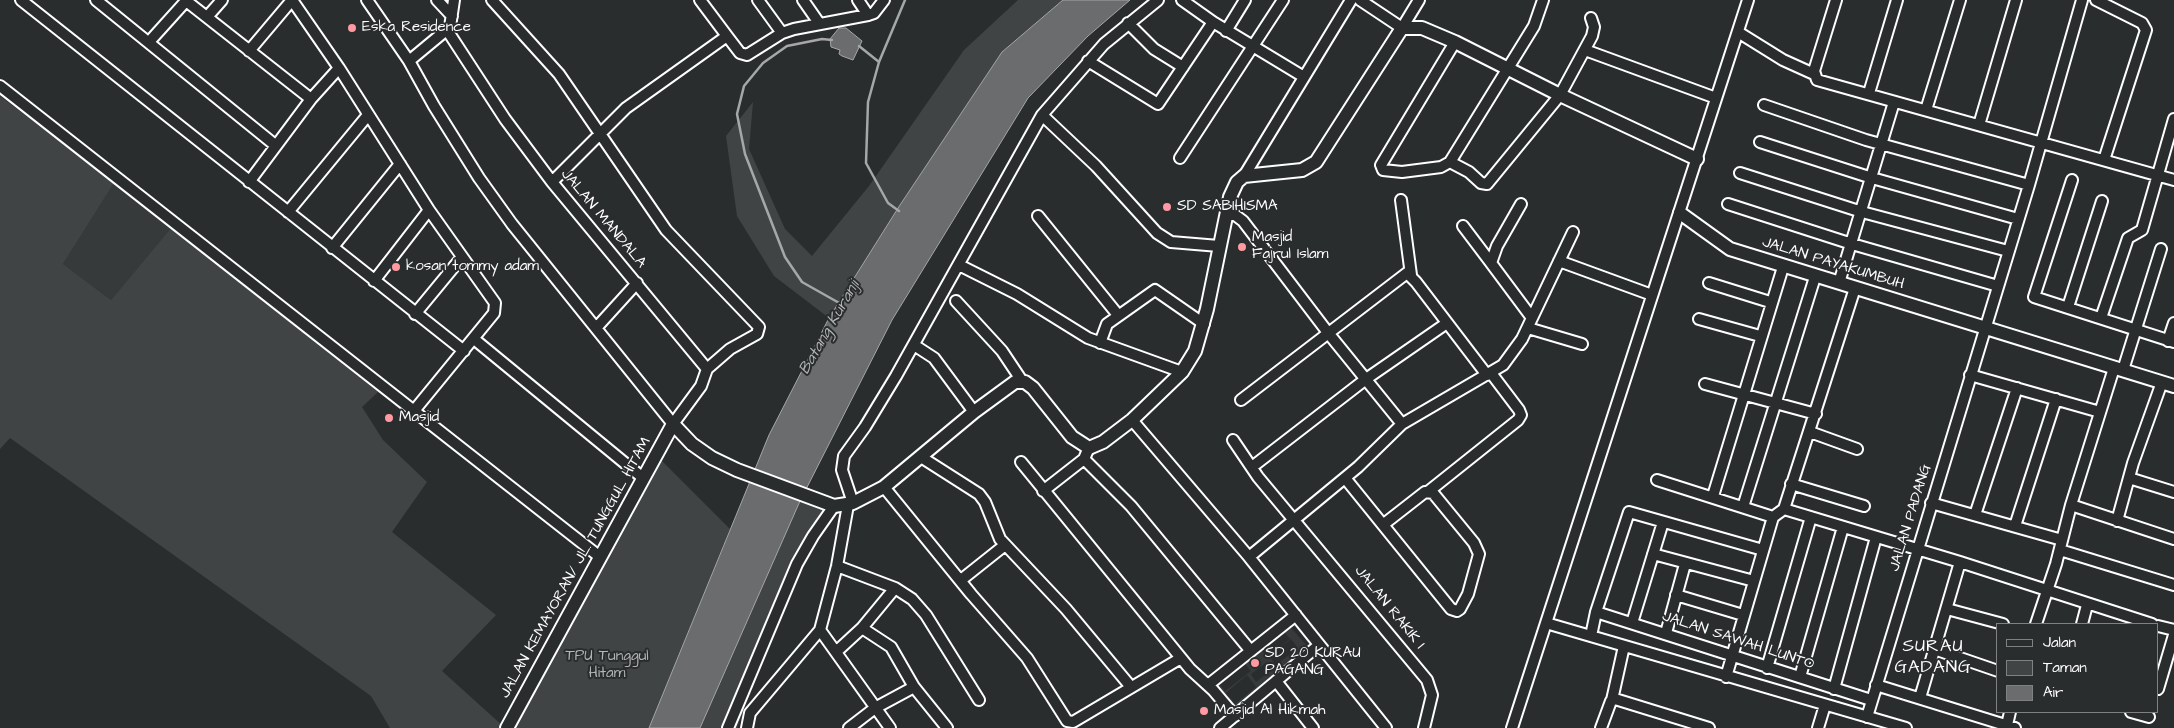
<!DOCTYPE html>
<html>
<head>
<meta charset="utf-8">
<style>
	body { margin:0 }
	#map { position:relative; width:2174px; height:728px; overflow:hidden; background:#2a2d2e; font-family:"Architects Daughter",sans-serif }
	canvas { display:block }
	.legend { position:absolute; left:1996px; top:623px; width:162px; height:90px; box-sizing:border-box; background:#2a2d2e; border:1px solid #7f8182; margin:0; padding:6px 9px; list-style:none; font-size:15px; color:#fff }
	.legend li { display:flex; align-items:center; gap:10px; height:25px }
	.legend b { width:25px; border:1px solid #7f8182 }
</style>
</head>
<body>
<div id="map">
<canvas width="2174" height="728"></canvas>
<ul class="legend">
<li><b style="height:6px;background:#2a2d2e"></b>Jalan</li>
<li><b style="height:14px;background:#414445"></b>Taman</li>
<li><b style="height:14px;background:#6a6c6d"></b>Air</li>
</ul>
</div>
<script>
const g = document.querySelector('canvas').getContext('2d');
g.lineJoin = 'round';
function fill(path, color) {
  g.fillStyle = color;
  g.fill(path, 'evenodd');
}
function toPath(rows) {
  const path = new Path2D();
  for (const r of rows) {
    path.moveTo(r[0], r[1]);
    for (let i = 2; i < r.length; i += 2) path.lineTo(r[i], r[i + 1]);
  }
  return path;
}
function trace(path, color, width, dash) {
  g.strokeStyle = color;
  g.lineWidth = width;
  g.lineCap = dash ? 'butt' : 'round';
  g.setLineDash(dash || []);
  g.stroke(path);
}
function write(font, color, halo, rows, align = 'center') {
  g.font = font + ' "Architects Daughter",sans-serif';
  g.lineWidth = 4;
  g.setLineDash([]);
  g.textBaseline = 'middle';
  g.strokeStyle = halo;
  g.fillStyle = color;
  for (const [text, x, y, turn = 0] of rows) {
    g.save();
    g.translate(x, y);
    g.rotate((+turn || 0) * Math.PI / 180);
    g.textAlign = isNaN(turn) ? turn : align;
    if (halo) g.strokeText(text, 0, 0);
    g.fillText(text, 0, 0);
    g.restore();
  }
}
fill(toPath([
	[114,183,171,228,111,300,63,264],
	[1284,620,1308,647,1233,710,1210,683],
	[1281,628,1290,639,1267,657,1258,646],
	[1291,639,1298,648,1276,665,1269,656],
	[1242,660,1251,671,1225,691,1216,680],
	[1267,662,1273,669,1256,682,1251,674],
	[1247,675,1256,687,1235,704,1226,693]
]), '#373a3b');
fill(toPath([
	[1018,0,1063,0,1002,52,900,205,829,318,774,276,737,216,726,136,753,102,749,149,785,229,812,256,869,186,964,50],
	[0,96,114,183,63,264,111,300,171,228,378,392,362,407,383,440,427,482,392,532,496,615,442,671,504,727,594,555,657,456,730,529,649,728,390,728,371,696,10,438,0,449],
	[800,501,828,511,778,616,737,728,700,728]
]), '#414445');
const water = toPath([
	[1063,0,1130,0,1088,36,1028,98,892,320,800,501,700,728,649,728,769,435,829,318,900,205,1002,52,1063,0],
	[839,28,846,28,862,41,853,60,842,56,839,54,840,50,831,47,830,39,839,28]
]);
fill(water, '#6a6c6d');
trace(water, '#a6a7a7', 1);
trace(toPath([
	[832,40,822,39,787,46,763,63,744,86,737,114,745,154,785,257,802,282,841,304],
	[859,46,879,62],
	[899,211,888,203,866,163,868,102,879,62,905,0]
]), '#a6a7a7', 2.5);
const minor = toPath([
	[21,0,464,351],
	[96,0,275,145],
	[185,0,311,99,339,68],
	[292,0,339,68,429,210,495,303,494,313,413,412],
	[367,0,409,61,434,106,479,178,512,224,673,424,701,386,707,369,552,182,505,119,447,30],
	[437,0,452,16],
	[492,0,559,74,666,230,759,327,757,334,730,349,707,369],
	[700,0,727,36],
	[758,0,782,33],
	[803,0,819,23],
	[858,0,868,15],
	[1182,0,1213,22,1304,77],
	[1360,0,1402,28,1419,0],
	[1836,0,1814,71,1817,80,2174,180],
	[2096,0,2142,23,2146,30,2104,160],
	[207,17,222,0],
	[1128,23,1154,49,1183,67],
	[1226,31,1245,0],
	[1738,32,1783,60,1814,74],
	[149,42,186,1],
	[1455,42,1381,165,1383,170,1402,172,1441,167,1450,162,1534,26,1543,0],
	[1585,50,1716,98],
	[249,51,292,0],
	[409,61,450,27,454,0],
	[1088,61,1158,104,1213,22],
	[0,86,600,557],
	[1869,93,1897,0],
	[1764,105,1866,140,2029,185],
	[1926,110,1960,0],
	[1042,115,1096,166,1157,233,1171,242,1219,246],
	[1979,125,2016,0],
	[1760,142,1872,178,2018,219],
	[1180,158,1283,0],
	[1450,162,1469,172,1481,183,1487,184,1560,95,1592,36,1594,27,1591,18],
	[1740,173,1862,212,2008,251],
	[1244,176,1351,0],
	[2072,180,2034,297,2174,342],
	[249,182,311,99],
	[552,182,626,108,727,36,740,53,747,55,782,33,794,29,868,15,874,13,884,0],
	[1401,200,1411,275],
	[1521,204,1497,246,1491,263,1532,318],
	[1728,204,1852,244,1998,286],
	[288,212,368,115],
	[1226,215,1235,215,1243,221,1329,334,1402,424,1358,467,1249,557],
	[1038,216,1118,315],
	[1463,226,1491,263],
	[332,248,400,164],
	[1559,261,1652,295],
	[959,265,1017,294,1088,338,1182,372],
	[374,281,429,210],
	[1709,283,1770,302],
	[1839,283,1894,102],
	[956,301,1002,351,1022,381],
	[2068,307,2102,201],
	[415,314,462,257],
	[2101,318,2128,238,2142,230,2174,119],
	[1699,319,1760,336],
	[597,327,637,283],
	[1528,328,1582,344],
	[474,339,643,478],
	[2168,341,2174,323],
	[1100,343,1107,324,1155,290,1204,324],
	[914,345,934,358,974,412],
	[2123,370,2161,249],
	[1970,375,2100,412],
	[1705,384,1816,414],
	[1241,400,1407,273,1416,282,1487,375],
	[1132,420,1249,557,1386,728],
	[1402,424,1503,365,1522,339,1573,232],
	[1810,432,1857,449],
	[1233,440,1258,477,1427,680,1432,695,1424,728],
	[921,457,979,494,985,502,1000,539,1066,609,1131,687],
	[1084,459,1131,506,1250,650],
	[1021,462,1190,669,1213,690,1235,716],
	[1252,467,1366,379,1447,323],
	[1345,478,1451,609,1457,611,1460,609,1468,594,1479,554,1474,543,1433,493,1425,492,1384,524],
	[2129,478,2174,492],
	[1657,480,1773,517],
	[1791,484,1864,506],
	[884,487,971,594,1027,658,1067,721,1073,722,1181,658],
	[1043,491,1084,459,1087,452],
	[1429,491,1518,420,1521,415,1519,410,1491,373],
	[1713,496,1783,267],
	[853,503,842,470,844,456,865,427,896,376,1042,115,1104,44,1158,0],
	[1931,503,2062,540],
	[2071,505,2174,539],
	[1743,507,1815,277],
	[1784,509,1960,562,2152,624],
	[1975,515,2017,388],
	[2117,521,2133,463,2162,382],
	[2015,526,2056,399],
	[2060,550,2174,585],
	[1653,554,1754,581],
	[837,566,895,588,912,599,926,615,979,700],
	[961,580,1005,545],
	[1676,595,1743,615],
	[1947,609,2003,624],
	[1596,612,1871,700],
	[1546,623,1906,728],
	[1632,623,1663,522],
	[2036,624,2056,564,2071,505,2114,368],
	[2082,624,2087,605],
	[2158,626,2174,630],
	[862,628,891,647,914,687],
	[820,630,890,728],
	[1666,633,1685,564],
	[1591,636,1596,612,1629,512,1763,550],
	[1934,649,1998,671],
	[836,652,862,628,895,588],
	[1767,668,1811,517],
	[1726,677,1773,517,1784,509,1855,288],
	[1800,677,1843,527],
	[1276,681,1313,728],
	[1208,685,1296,615],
	[1876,685,2015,728],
	[1834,689,1876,537],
	[2158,689,2174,635],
	[1920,698,1960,562],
	[1612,700,1624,646],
	[2131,712,2149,717],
	[1867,717,2029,185,2082,0],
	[2007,725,2010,712],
	[728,728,797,564,813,536,834,506],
	[747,728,750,713,820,630,837,566,848,505],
	[849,728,875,708,914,687,947,728],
	[1220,728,1319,645],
	[1512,728,1748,0],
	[1601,728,1611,701,1615,699,1709,728],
	[1818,728,1825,705]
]);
const tertiary = toPath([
	[1680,213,1730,249,2174,386],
	[507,728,673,424,692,444,712,458,737,470,834,506,853,503,884,487,974,412,1015,382,1025,382,1033,388,1072,437,1089,448,1103,442,1132,420,1182,372,1195,351,1207,309,1230,197,1237,182,1244,176,1302,170,1316,162,1402,28,1422,28,1455,42,1560,95,1697,159]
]);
trace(minor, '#fff', 14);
trace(tertiary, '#fff', 16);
trace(minor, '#2a2d2e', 10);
trace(tertiary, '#2a2d2e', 12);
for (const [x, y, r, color] of [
	[352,28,5,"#ff9aa2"],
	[1167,207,5,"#ff9aa2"],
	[1242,247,5,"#ff9aa2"],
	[396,267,5,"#ff9aa2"],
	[389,418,5,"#ff9aa2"],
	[1255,663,5,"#ff9aa2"],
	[1204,711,5,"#ff9aa2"]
]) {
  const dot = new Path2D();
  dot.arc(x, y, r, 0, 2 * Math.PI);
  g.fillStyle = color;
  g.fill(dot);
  trace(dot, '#2a2d2e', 2);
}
write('15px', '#fff', '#2a2d2e', [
	["Eska Residence",362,28],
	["SD SABIHISMA",1177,207],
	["Masjid",1252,238],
	["Fajrul Islam",1252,255],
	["kosan tommy adam",406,267],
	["Masjid",399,418],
	["SD 20 KURAU",1265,654],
	["PAGANG",1265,671],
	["Masjid Al Hikmah",1214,711]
], 'left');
write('15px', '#fff', '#2a2d2e', [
	["JALAN MANDALA",603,219,50],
	["JALAN PAYAKUMBUH",1833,264,17],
	["JALAN PADANG",1911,518,-73],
	["JALAN KEMAYORAN/ JL. TUNGGUL HITAM",576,568,-61],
	["JALAN RAKIK I",1389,608,51],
	["JALAN SAWAH LUNTO",1738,641,18]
]);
write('15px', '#b3b4b5', '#2a2d2e', [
	["TPU Tunggul",607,657],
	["Hitam",607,674]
]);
write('italic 16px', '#b4b6b6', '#2a2d2e', [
	["Batang Kuranji",830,328,-60]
]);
g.letterSpacing = '1px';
write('18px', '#fff', '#2a2d2e', [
	["SURAU",1933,647],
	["GADANG",1933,668]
]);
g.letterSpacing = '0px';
</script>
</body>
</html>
